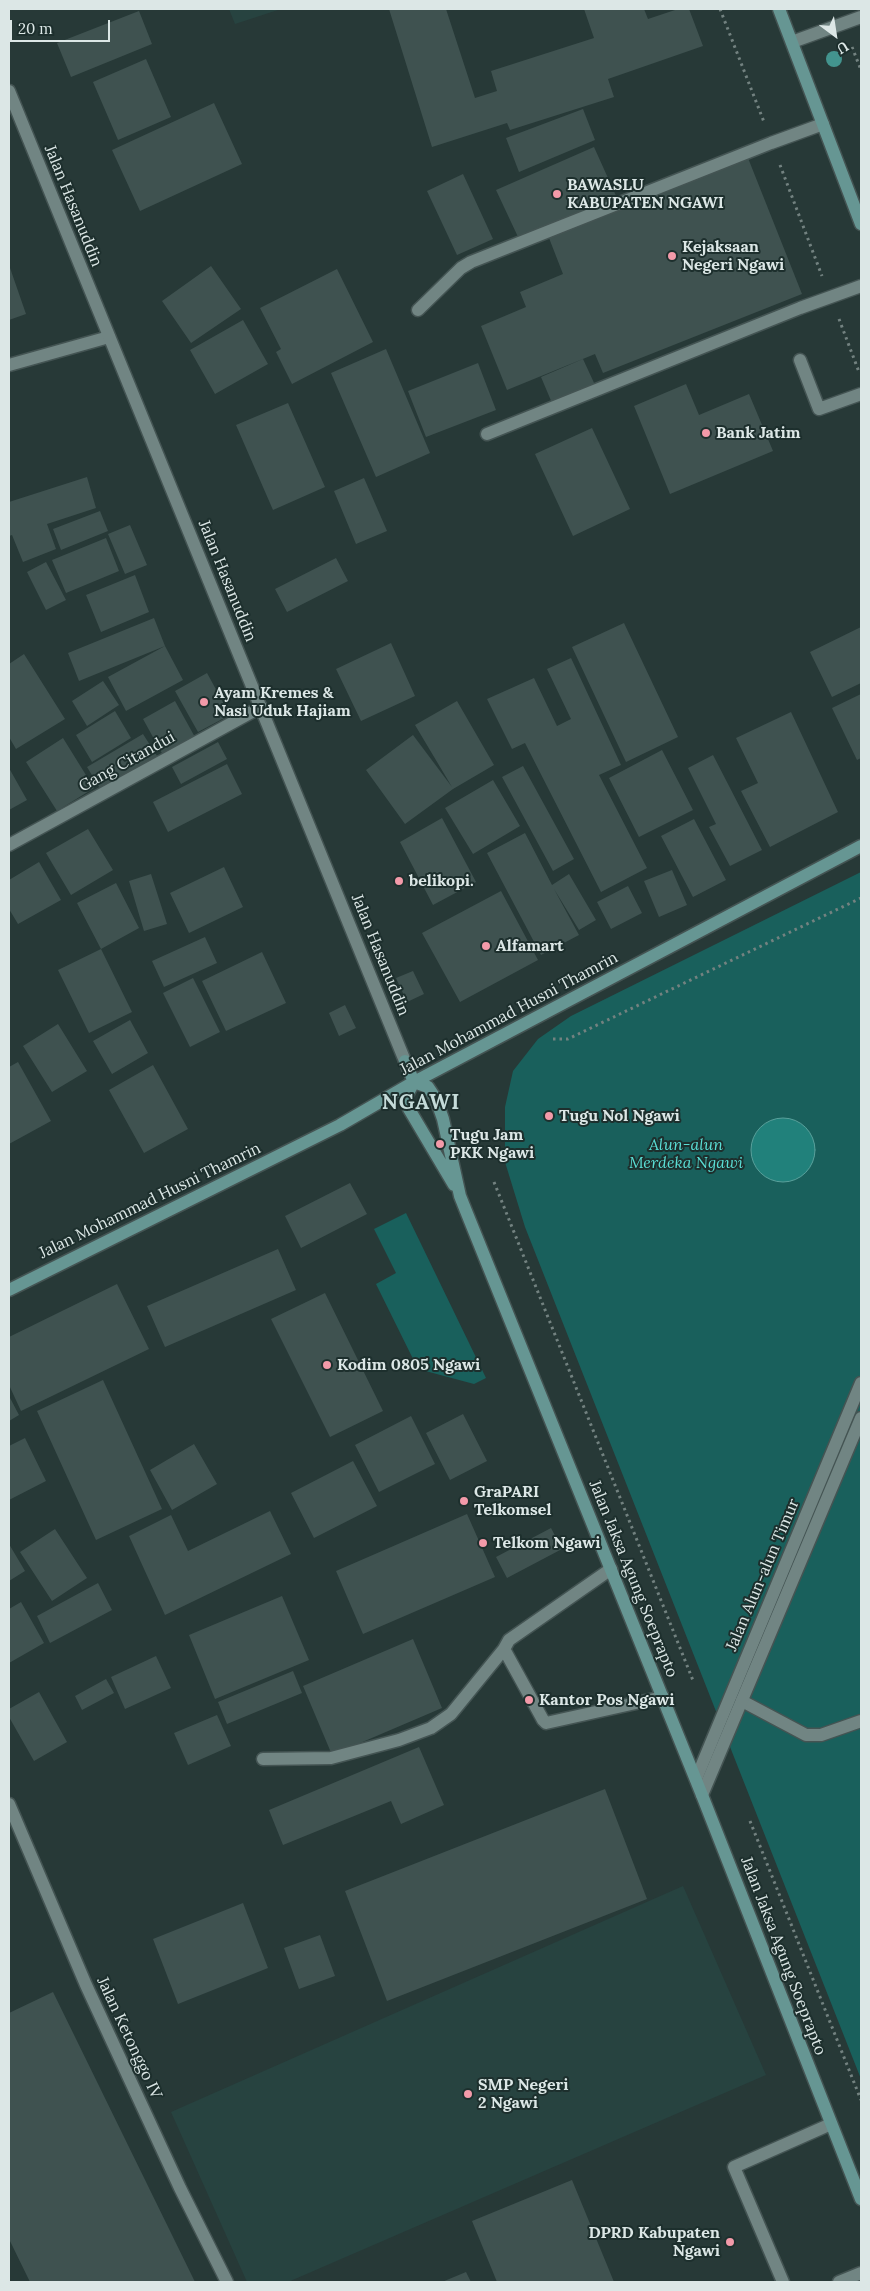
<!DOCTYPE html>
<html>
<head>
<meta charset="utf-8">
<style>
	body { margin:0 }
	#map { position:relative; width:870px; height:2291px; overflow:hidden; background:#273937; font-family:Lora,serif }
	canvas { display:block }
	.frame { position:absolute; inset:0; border:10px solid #dce7e6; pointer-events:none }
	.north { position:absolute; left:810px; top:10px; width:50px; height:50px; -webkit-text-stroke:4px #1d2f2d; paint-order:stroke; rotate:149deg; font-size:14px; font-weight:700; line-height:20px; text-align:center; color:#dce7e6 }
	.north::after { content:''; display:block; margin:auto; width:18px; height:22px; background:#dce7e6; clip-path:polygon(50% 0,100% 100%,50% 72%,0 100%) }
	.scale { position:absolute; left:10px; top:20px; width:100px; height:22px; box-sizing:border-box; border:2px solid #dce7e6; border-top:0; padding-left:6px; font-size:15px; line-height:18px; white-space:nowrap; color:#dce7e6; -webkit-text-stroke:4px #1d2f2d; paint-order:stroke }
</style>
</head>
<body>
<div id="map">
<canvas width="870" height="2291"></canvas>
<div class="frame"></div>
<div class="north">U</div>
<div class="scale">20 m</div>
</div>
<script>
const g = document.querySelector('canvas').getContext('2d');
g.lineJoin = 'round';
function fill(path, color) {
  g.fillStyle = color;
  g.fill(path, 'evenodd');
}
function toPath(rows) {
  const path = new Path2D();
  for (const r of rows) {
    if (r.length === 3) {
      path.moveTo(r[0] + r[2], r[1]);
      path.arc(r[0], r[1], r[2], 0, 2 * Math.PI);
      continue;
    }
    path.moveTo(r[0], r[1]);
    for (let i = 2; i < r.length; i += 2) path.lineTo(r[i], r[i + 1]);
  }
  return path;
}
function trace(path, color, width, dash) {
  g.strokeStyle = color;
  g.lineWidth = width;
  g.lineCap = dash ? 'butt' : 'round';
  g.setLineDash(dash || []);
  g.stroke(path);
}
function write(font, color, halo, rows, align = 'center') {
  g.font = font + ' Lora,serif';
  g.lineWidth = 4;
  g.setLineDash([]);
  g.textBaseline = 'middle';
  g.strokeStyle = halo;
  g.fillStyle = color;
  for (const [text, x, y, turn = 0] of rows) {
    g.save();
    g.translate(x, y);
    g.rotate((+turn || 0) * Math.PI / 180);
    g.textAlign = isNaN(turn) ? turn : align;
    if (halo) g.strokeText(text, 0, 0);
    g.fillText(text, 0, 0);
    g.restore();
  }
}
fill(toPath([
	[229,9,281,9,235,24],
	[683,1886,766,2075,288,2282,247,2282,171,2112]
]), '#274340');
fill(toPath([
	[861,872,861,2079,525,1227,505,1162,505,1107,513,1071,538,1039,571,1016],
	[406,1213,486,1378,474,1384,418,1369,376,1284,396,1273,374,1229]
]), '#19605c');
const water = toPath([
	[783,1150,32]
]);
fill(water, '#21817b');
trace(water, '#59a09b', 1);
fill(toPath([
	[389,9,446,9,475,98,497,91,491,71,594,38,584,9,644,9,648,19,678,9,689,9,703,46,608,79,614,97,510,130,507,123,432,147],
	[139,11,152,44,71,77,57,43],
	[146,59,171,117,118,140,93,82],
	[214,103,242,164,140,211,112,150],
	[583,109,595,140,519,172,506,138],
	[594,147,617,198,519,239,496,190],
	[748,158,802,294,603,373,595,354,507,390,481,326,526,307,520,292,563,274,549,238],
	[463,174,493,239,457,255,427,191],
	[9,265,26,314,9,320],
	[211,266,241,309,191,343,162,301],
	[337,269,373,342,292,384,276,352,281,349,260,308],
	[243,320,268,364,215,394,190,350],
	[386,349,430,453,376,477,331,373],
	[583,359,595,385,552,403,541,377],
	[478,363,496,410,426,437,408,391],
	[686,384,699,415,749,394,773,451,670,494,634,406],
	[288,403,325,487,273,510,236,425],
	[592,428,630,509,573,536,535,454],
	[87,477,96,508,47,524,56,549,23,562,12,535,9,536,9,502],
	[364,478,387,531,356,544,334,491],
	[100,511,108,531,61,550,53,529],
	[130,525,147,565,125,574,108,534],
	[106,538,119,571,66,593,52,560],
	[336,558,348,581,287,612,275,589],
	[46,562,66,600,46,610,27,572],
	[135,575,149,612,101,632,86,595],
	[154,618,165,646,183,680,126,711,108,677,165,646,79,681,68,653],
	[624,623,678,737,626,762,572,647],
	[861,627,861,683,832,697,810,652],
	[391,643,415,696,361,721,336,669],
	[24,654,65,719,16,749,9,737,9,664],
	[571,658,621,765,599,775,647,868,601,892,525,743,512,749,487,699,534,678,557,726,571,719,547,669],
	[207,673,230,715,198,732,175,691],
	[103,681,119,705,87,726,72,701],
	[861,694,861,758,857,760,832,708],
	[175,701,196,739,164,757,143,719],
	[457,701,494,765,453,789,405,824,366,770,413,735,452,787,415,725],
	[115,711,131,738,92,762,76,735],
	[791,712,838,812,770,847,741,791,758,783,736,738],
	[143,734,157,756,101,790,87,767],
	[63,738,94,788,57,811,26,762],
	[218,742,227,759,181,784,172,767],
	[662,750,693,810,639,837,609,778],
	[713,755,762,850,730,866,709,827,716,824,688,768],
	[227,764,242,794,168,832,153,802],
	[523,766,574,859,553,871,502,777],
	[9,768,27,800,9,810],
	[493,780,520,826,473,854,445,808],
	[442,818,476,882,433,905,400,842],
	[694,819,726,880,693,897,661,836],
	[88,829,113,870,71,895,46,853],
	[525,833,552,885,569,874,596,920,579,930,554,889,579,935,541,955,487,853],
	[39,862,61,900,18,924,9,909,9,880],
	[224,867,243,907,189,933,170,893],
	[672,870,687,905,659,917,644,881],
	[151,874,167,924,144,931,129,881],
	[116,883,139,928,101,949,77,903],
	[628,886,642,913,611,929,597,902],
	[501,891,538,960,460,1002,422,933],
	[205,937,217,963,164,987,152,961],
	[101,949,132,1012,89,1033,58,970],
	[262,952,286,1003,226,1031,202,981],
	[413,971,424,994,407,1002,396,978],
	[193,978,220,1032,190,1047,163,993],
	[345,1005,356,1028,339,1036,329,1013],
	[130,1020,148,1053,112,1074,93,1041],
	[58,1024,87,1071,52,1092,23,1046],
	[18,1062,51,1121,9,1144,9,1067],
	[153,1065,188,1129,144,1153,109,1090],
	[350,1183,367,1214,301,1248,285,1216],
	[278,1249,296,1290,165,1347,147,1306],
	[117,1284,149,1349,21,1411,9,1385,9,1337],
	[325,1293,383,1411,330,1437,271,1319],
	[103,1380,162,1509,96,1540,37,1411],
	[9,1396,19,1415,9,1421],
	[463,1414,487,1461,450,1480,426,1433],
	[411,1416,435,1464,379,1492,355,1445],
	[25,1438,46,1481,9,1500,9,1446],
	[194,1444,217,1484,172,1510,150,1470],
	[353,1461,377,1506,314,1538,291,1493],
	[270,1511,291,1554,165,1615,129,1536,171,1515,188,1551],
	[467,1514,495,1577,363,1634,336,1571],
	[551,1528,562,1549,507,1578,496,1557],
	[55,1529,87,1578,52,1601,20,1552],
	[9,1544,25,1571,9,1581],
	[98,1583,112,1610,50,1643,37,1616],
	[282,1596,309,1660,215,1699,189,1635],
	[21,1602,44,1643,9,1663,9,1609],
	[413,1639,442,1708,332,1755,303,1686],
	[156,1656,171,1688,125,1709,111,1677],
	[293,1671,302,1693,227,1724,218,1702],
	[106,1679,114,1693,82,1710,75,1696],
	[39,1692,67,1742,34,1761,9,1717,9,1709],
	[217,1715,231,1746,188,1765,174,1733],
	[419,1747,444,1805,401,1824,391,1801,283,1845,269,1810],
	[605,1789,647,1899,387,2001,345,1891],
	[243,1903,268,1968,178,2004,153,1939],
	[320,1935,335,1976,299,1989,284,1948],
	[53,1992,195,2282,30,2282,9,2239,9,2013],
	[572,2180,614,2282,497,2282,472,2221],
	[466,2272,471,2282,442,2282]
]), '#3f5250');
const service = toPath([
	[418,310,461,268,471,262,771,143,823,124],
	[800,360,819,409,861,394],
	[487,434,800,308,861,286],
	[611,1569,509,1640,504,1649,543,1720,546,1723,663,1697],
	[742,1701,806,1735,821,1735,861,1721],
	[263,1759,331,1758,399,1740,431,1728,451,1714,504,1649],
	[696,1779,861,1383],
	[783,2282,734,2167,831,2124],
	[839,2282,861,2273]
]);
const minor = toPath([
	[9,365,109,337],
	[9,845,261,707],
	[9,1804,86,1985,180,2188,227,2282]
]);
const tertiary = toPath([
	[792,42,861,17],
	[9,91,405,1061],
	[702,1795,861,1418]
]);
const secondary = toPath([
	[779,9,861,224],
	[405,1061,414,1082],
	[414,1082,428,1087,436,1099,443,1119,460,1196,466,1211,702,1795,861,2199],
	[414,1082,406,1097,409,1109,454,1185],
	[9,1290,340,1125,414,1082,861,846]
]);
trace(service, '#445453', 15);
trace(minor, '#445453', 15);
trace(tertiary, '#445453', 15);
trace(secondary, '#445453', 15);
trace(toPath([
	[720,9,764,122],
	[852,47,861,70],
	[780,165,822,276],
	[839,319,859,372],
	[553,1039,568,1039,861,898],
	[494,1182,694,1683],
	[750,1821,861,2100]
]), '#738280', 3, [2.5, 4]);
trace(service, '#718583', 12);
trace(minor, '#718583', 12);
trace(tertiary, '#718583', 12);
trace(secondary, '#669693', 12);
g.fillStyle = '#43948e';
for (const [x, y] of [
	[834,59]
]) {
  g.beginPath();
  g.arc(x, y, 8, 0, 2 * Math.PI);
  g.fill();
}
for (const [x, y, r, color] of [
	[557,194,5,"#f39aa9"],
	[672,256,5,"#f39aa9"],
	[706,433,5,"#f39aa9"],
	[204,702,5,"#f39aa9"],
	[399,881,5,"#f39aa9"],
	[486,946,5,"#f39aa9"],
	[549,1116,5,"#f39aa9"],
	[440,1144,5,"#f39aa9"],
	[327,1365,5,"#f39aa9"],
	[464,1501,5,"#f39aa9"],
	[483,1543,5,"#f39aa9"],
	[529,1700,5,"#f39aa9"],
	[468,2094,5,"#f39aa9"],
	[730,2242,5,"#f39aa9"]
]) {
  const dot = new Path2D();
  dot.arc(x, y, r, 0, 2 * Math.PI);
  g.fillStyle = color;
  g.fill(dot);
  trace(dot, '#1d2f2d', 2);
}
write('bold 16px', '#dce7e6', '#1d2f2d', [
	["BAWASLU",567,185],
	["KABUPATEN NGAWI",567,203],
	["Kejaksaan",682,247],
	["Negeri Ngawi",682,265],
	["Bank Jatim",716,433],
	["Ayam Kremes &",214,693],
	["Nasi Uduk Hajiam",214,711],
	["belikopi.",409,881],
	["Alfamart",496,946],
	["Tugu Nol Ngawi",559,1116],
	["Tugu Jam",450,1135],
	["PKK Ngawi",450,1153],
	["Kodim 0805 Ngawi",337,1365],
	["GraPARI",474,1492],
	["Telkomsel",474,1510],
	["Telkom Ngawi",493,1543],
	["Kantor Pos Ngawi",539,1700],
	["SMP Negeri",478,2085],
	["2 Ngawi",478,2103],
	["DPRD Kabupaten",720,2233,"right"],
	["Ngawi",720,2251,"right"]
], 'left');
write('16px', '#dce7e6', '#1d2f2d', [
	["Jalan Hasanuddin",73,206,68],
	["Jalan Hasanuddin",227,581,68],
	["Gang Citandui",127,762,-29],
	["Jalan Hasanuddin",380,955,68],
	["Jalan Mohammad Husni Thamrin",509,1014,-28],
	["Jalan Mohammad Husni Thamrin",150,1201,-26],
	["Jalan Alun-alun Timur",763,1575,-67],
	["Jalan Jaksa Agung Soeprapto",633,1579,68],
	["Jalan Jaksa Agung Soeprapto",783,1956,69],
	["Jalan Ketonggo IV",129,2038,65]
]);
write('italic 16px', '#5aded5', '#1d2f2d', [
	["Alun-alun",686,1145],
	["Merdeka Ngawi",686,1163]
]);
g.letterSpacing = '1px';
write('bold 21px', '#c5dbd9', '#1d2f2d', [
	["NGAWI",421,1103]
]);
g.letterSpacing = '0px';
</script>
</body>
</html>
